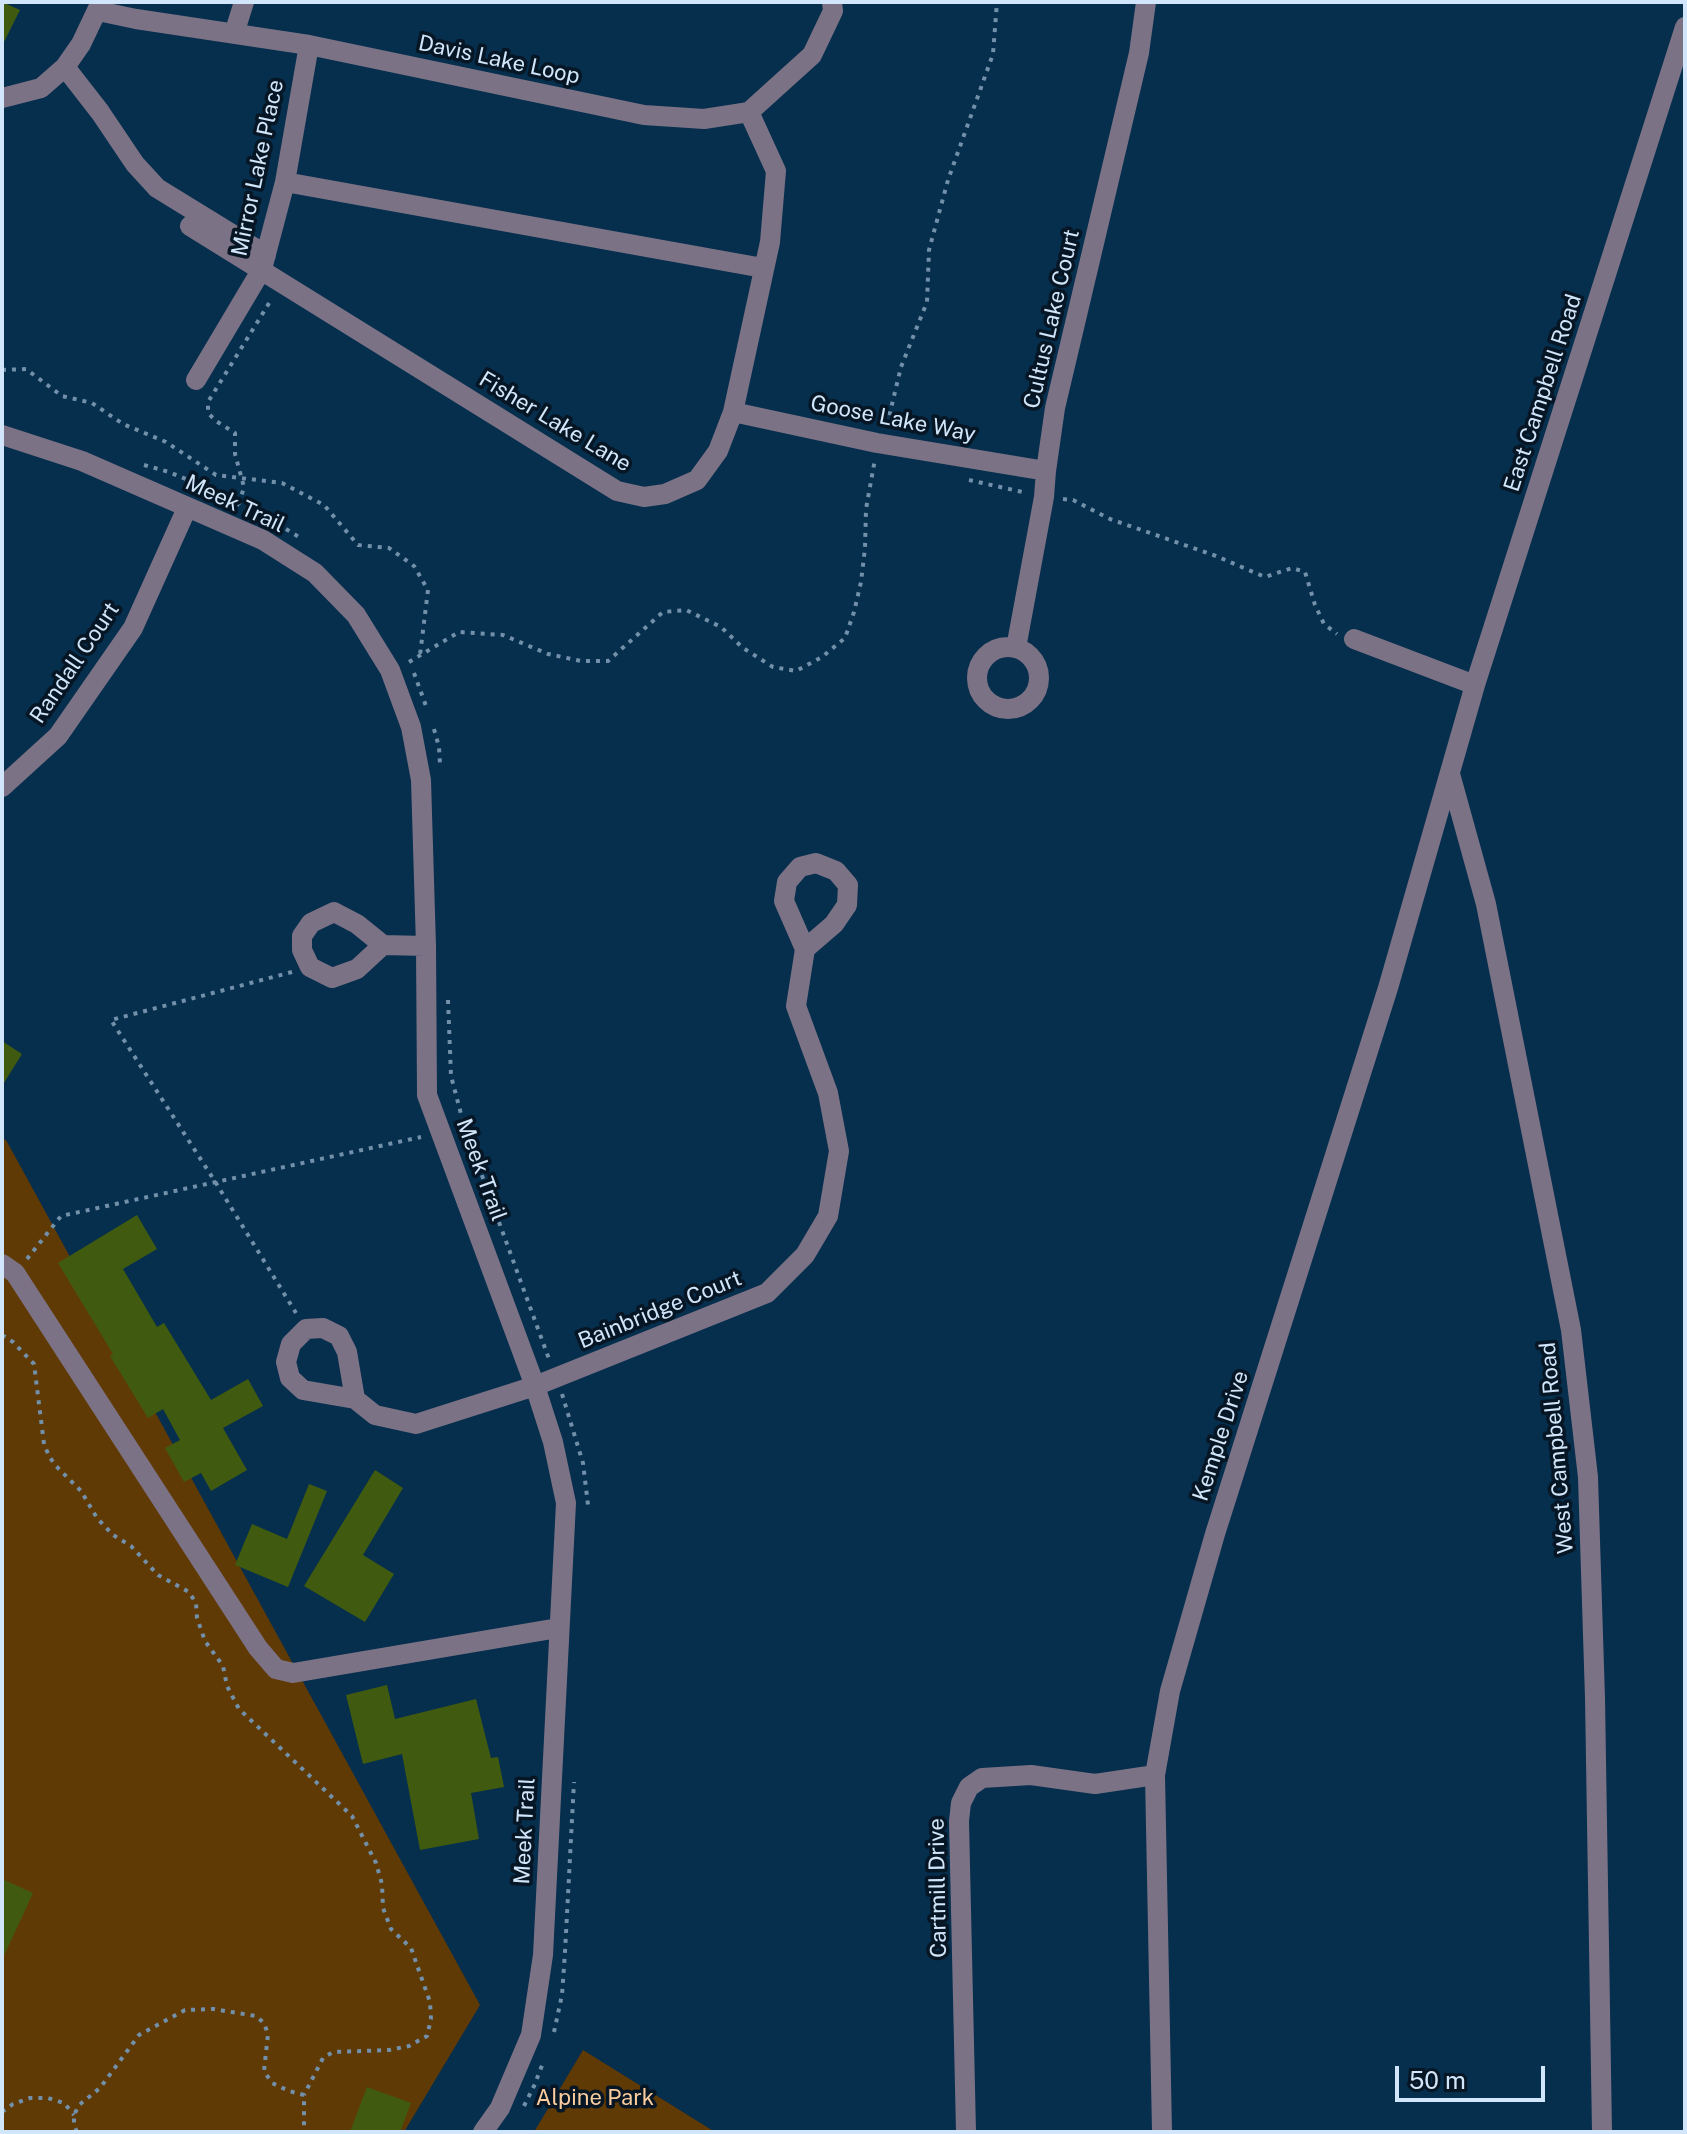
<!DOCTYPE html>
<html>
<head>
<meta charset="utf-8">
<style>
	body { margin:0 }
	#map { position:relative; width:1687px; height:2134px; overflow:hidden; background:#062e4d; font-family:"Public Sans",sans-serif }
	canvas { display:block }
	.frame { position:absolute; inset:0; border:4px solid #d1e6fa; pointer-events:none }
	.scale { position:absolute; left:1395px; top:2066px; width:150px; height:36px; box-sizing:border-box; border:4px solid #d1e6fa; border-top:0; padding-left:10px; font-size:24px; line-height:28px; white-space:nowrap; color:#d1e6fa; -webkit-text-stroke:6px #061624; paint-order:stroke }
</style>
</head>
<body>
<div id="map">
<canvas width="1687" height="2134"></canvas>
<div class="frame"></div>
<div class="scale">50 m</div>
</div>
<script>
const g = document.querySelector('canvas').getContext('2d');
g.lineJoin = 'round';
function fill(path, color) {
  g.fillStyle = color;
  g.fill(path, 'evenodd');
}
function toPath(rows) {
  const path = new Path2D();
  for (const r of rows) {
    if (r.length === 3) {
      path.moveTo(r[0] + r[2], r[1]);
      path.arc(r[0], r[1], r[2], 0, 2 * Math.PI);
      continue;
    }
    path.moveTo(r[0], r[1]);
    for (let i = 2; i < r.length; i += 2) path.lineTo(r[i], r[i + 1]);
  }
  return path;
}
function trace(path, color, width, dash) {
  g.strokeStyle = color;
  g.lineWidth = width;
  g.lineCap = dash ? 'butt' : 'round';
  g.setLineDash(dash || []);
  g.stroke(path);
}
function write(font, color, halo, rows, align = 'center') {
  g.font = font + ' "Public Sans",sans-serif';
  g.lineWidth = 7;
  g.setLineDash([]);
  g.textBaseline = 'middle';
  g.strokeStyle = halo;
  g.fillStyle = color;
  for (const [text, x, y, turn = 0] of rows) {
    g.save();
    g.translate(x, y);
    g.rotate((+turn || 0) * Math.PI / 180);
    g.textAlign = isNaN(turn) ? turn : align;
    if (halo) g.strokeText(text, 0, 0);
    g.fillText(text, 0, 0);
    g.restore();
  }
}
fill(toPath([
	[2,1139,6,1140,480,2005,404,2132,2,2132],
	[583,2050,715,2132,534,2132]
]), '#603a05');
fill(toPath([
	[2,2,20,10,2,46],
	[2,1041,22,1054,2,1086],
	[137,1215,157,1249,123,1269,157,1327,164,1323,211,1400,248,1379,263,1406,223,1428,247,1470,211,1491,201,1473,184,1482,165,1448,180,1440,163,1409,148,1418,110,1356,113,1354,58,1263],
	[375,1470,403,1488,363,1555,394,1574,365,1622,304,1586],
	[309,1484,327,1491,288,1587,235,1565,252,1524,287,1539],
	[387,1685,395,1719,476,1699,491,1758,498,1757,504,1787,471,1793,479,1839,420,1850,402,1754,363,1764,346,1695],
	[2,1879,33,1893,2,1960],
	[367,2087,411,2103,400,2132,350,2132]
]), '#405b0f');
trace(toPath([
	[2,370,26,369,62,396,92,403,123,424,166,442,216,475,282,483,324,505,358,545,389,548,414,566,428,590,420,655],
	[887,425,901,367,927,302,929,250,948,180,993,54,997,2],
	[144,465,169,472,205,487,257,514],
	[969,480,1027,493],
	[1063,499,1073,500,1110,519,1216,556,1265,577,1292,568,1305,572,1315,605,1324,624,1337,634],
	[239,504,244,487,235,454,235,433,216,421,208,413,208,402,271,300],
	[286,529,302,539],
	[409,662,459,632,503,635,548,654,581,661,608,661,663,612,686,610,721,627,743,648,773,667,796,671,822,657,845,638,854,612,861,582,865,548,866,509,875,459],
	[414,673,426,706],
	[434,729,439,747,440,764],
	[292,972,111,1020,216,1183,296,1313],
	[448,1000,451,1076,465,1129,549,1359],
	[27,1259,61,1216,421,1137],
	[2,1335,13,1342,34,1364,44,1444,49,1456,55,1465,81,1491,97,1518,113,1535,131,1546,158,1575,189,1592,196,1603,197,1618,205,1641,223,1666,227,1686,239,1709,352,1816,376,1863,382,1884,383,1908,391,1929,411,1948,430,2002,431,2019,427,2036,409,2046,389,2050,333,2052,323,2058,304,2095],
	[562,1394,583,1463,588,1505],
	[554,2032,562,1995,565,1952,574,1782],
	[524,2106,534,2086,543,2063],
	[2,2112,13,2104,30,2098,48,2098,64,2103,74,2115],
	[77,2132,74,2125,74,2115,79,2105,100,2088,139,2035,185,2010,213,2009,256,2016,264,2023,268,2034,264,2071,272,2083,289,2091,304,2095,304,2132]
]), '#7290a9', 4, [4, 6]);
trace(toPath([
	[98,11,136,19,309,45,644,115,704,119,749,112,812,55,833,11,832,2],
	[234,34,244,2],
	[65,67,100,112,135,164,157,188,266,255],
	[2,98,41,88,65,67,81,44,101,2],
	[285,182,763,268],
	[190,226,617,491,644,497,665,494,697,480,718,451,733,412,770,242,776,171,749,112],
	[196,380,262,269,285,182,309,45],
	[733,412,877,443,1046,471],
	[2,435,82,461,263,540,315,573,356,615,390,670,411,727,421,780,426,946,427,1095,535,1386,553,1442,566,1503,543,1955,531,2035,500,2108,483,2132],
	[1354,639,1475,685],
	[1008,678,31],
	[1016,648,1044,497,1046,471,1055,408,1139,53,1146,2],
	[1450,774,1486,904,1571,1330,1588,1477,1595,1698,1602,2132],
	[2,787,58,736,133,628,187,508],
	[383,945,357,969,332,978,310,967,302,950,302,936,311,923,334,912,357,924,383,945,426,946],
	[2,1264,15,1273,258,1648,276,1669,293,1673,558,1628],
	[355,1399,347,1352,339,1336,323,1328,306,1329,291,1344,286,1362,290,1378,303,1390,355,1399,375,1415,416,1424,535,1386,767,1293,805,1255,828,1216,839,1151,828,1093,796,1006,805,949,784,901,787,882,800,867,816,863,836,871,848,885,847,905,834,924,805,949],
	[966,2132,959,1821,961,1803,969,1787,982,1778,1031,1775,1095,1784,1155,1775],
	[1162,2132,1155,1775,1170,1691,1215,1534,1388,988,1475,685,1685,27]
]), '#7c7286', 20);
write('22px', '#d1e6fa', '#061624', [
	["Davis Lake Loop",499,60,12],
	["Mirror Lake Place",258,168,-78],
	["Cultus Lake Court",1052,319,-77],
	["East Campbell Road",1543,393,-72],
	["Goose Lake Way",893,419,11],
	["Fisher Lake Lane",555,422,31],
	["Meek Trail",235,504,25],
	["Randall Court",75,663,-56],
	["Meek Trail",481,1170,70],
	["Bainbridge Court",660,1310,-22],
	["Kemple Drive",1221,1436,-72],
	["West Campbell Road",1557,1448,-95],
	["Meek Trail",525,1831,-87],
	["Cartmill Drive",938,1888,-91]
]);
write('22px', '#fbcd9e', '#061624', [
	["Alpine Park",595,2098]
]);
</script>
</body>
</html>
